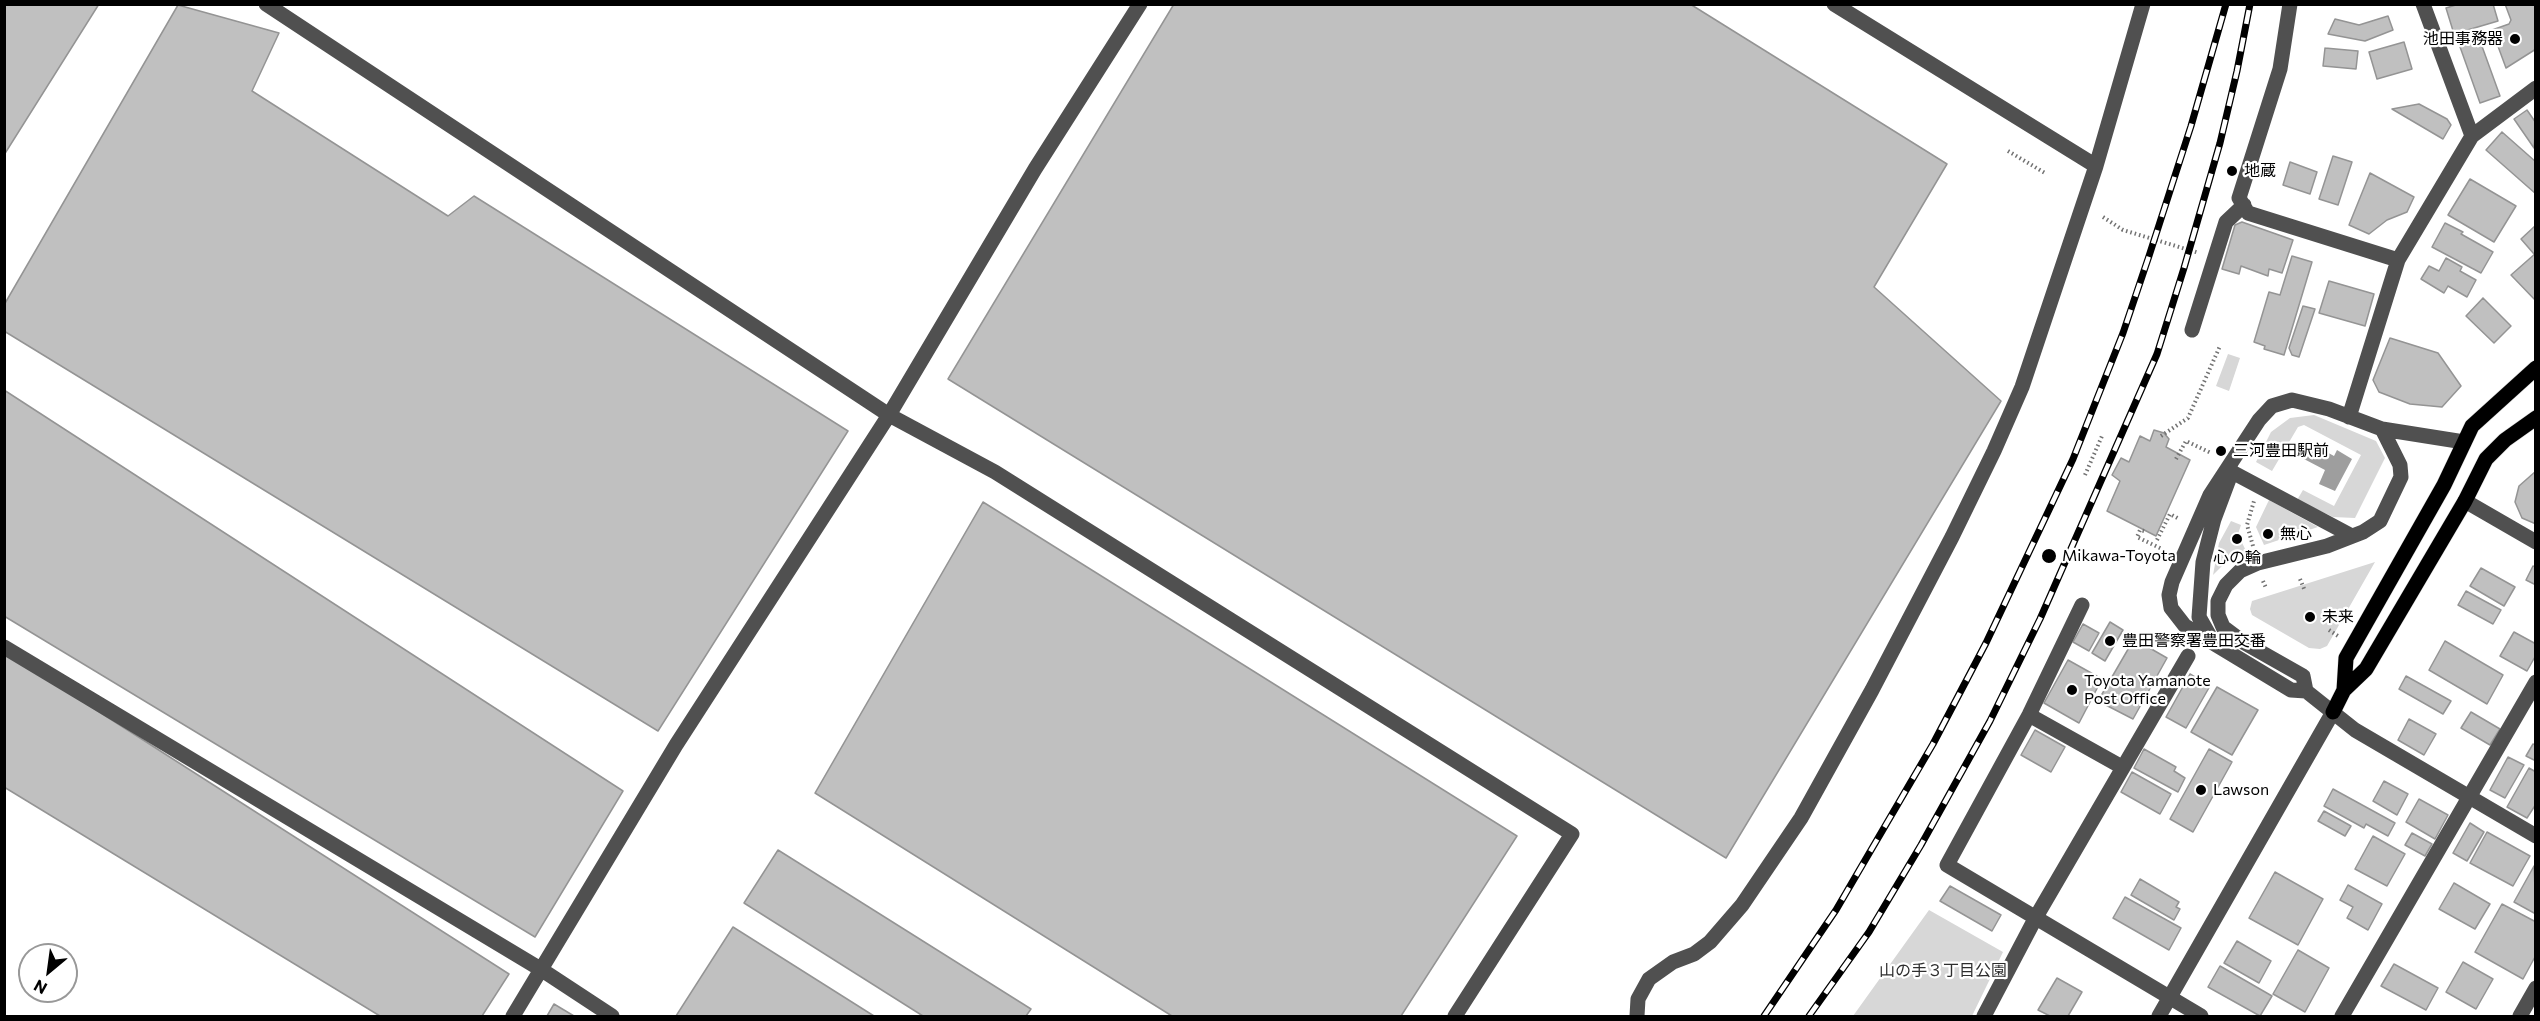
<!DOCTYPE html>
<html>
<head>
<meta charset="utf-8">
<style>
	body { margin:0 }
	#map { position:relative; width:2540px; height:1021px; overflow:hidden; background:#fff; font-family:Commissioner,sans-serif }
	canvas { display:block }
	.frame { position:absolute; inset:0; border:6px solid #000; pointer-events:none }
	.north { position:absolute; left:18px; top:943px; width:60px; height:60px; box-sizing:border-box; background:#fff; border:2px solid #999; border-radius:50%; rotate:209deg; font-size:16px; font-weight:700; line-height:24px; text-align:center; color:#000 }
	.north::after { content:''; display:block; margin:auto; width:21px; height:27px; background:#000; clip-path:polygon(50% 0,100% 100%,50% 72%,0 100%) }
</style>
</head>
<body>
<div id="map">
<canvas width="2540" height="1021"></canvas>
<div class="frame"></div>
<div class="north">N</div>
</div>
<script>
const g = document.querySelector('canvas').getContext('2d');
g.lineJoin = 'round';
function fill(path, color) {
  g.fillStyle = color;
  g.fill(path, 'evenodd');
}
function toPath(rows) {
  const path = new Path2D();
  for (const r of rows) {
    path.moveTo(r[0], r[1]);
    for (let i = 2; i < r.length; i += 2) path.lineTo(r[i], r[i + 1]);
  }
  return path;
}
function trace(path, color, width, dash) {
  g.strokeStyle = color;
  g.lineWidth = width;
  g.lineCap = dash ? 'butt' : 'round';
  g.setLineDash(dash || []);
  g.stroke(path);
}
function write(font, color, halo, rows, align = 'center') {
  g.font = font + ' Commissioner,"Noto Sans JP",sans-serif';
  g.lineWidth = 4.5;
  g.setLineDash([]);
  g.textBaseline = 'middle';
  g.strokeStyle = halo;
  g.fillStyle = color;
  for (const [text, x, y, turn = 0] of rows) {
    g.save();
    g.translate(x, y);
    g.rotate((+turn || 0) * Math.PI / 180);
    g.textAlign = isNaN(turn) ? turn : align;
    if (halo) g.strokeText(text, 0, 0);
    g.fillText(text, 0, 0);
    g.restore();
  }
}
fill(toPath([
	[2228,354,2240,358,2229,391,2216,386],
	[2314,415,2376,441,2385,458,2355,518,2333,517,2297,500,2303,490,2334,506,2361,455,2304,425,2298,427,2272,471,2256,462,2271,432,2290,418],
	[2269,500,2318,527,2264,545,2256,527],
	[2231,521,2241,525,2238,534,2246,551,2231,557,2213,575,2219,543],
	[2375,562,2327,646,2320,649,2309,648,2252,615,2250,609,2252,601],
	[1929,910,2003,952,1972,1016,1853,1016]
]), '#d7d7d7');
fill(toPath([
	[2312,444,2334,456,2337,450,2352,459,2335,491,2319,484,2325,470,2304,459,2306,455,2299,451,2303,445,2309,448]
]), '#9e9e9e');
const building = toPath([
	[4,4,99,4,4,155,4,4],
	[1174,4,1690,4,1947,164,1874,287,2001,401,1726,858,948,379,1174,4],
	[2459,4,2493,4,2498,21,2454,34,2446,8,2459,4],
	[2505,4,2536,4,2536,49,2506,68,2492,30,2509,24,2511,20,2505,4],
	[178,5,279,33,252,91,448,216,474,196,848,431,658,731,4,331,4,305,178,5],
	[2388,16,2393,30,2365,41,2328,34,2335,19,2359,25,2388,16],
	[2479,38,2500,96,2480,103,2459,44,2479,38],
	[2404,42,2412,69,2377,79,2369,52,2404,42],
	[2325,48,2358,51,2356,69,2323,66,2325,48],
	[2419,104,2447,119,2451,125,2443,139,2392,109,2419,104],
	[2527,110,2536,123,2534,148,2514,119,2527,110],
	[2502,132,2536,162,2536,194,2486,150,2502,132],
	[2333,156,2352,162,2338,205,2319,199,2333,156],
	[2290,162,2317,172,2310,194,2283,185,2290,162],
	[2370,173,2414,197,2407,212,2387,220,2369,234,2349,225,2370,173],
	[2470,179,2516,206,2494,242,2448,215,2470,179],
	[2242,222,2293,240,2282,273,2269,269,2268,276,2241,266,2239,274,2222,269,2235,225,2242,222],
	[2445,223,2463,232,2461,234,2493,252,2481,273,2432,247,2445,223],
	[2536,225,2536,252,2534,254,2521,239,2536,225],
	[2536,253,2536,301,2511,275,2536,253],
	[2292,256,2312,262,2284,355,2264,349,2265,346,2254,342,2269,292,2280,295,2292,256],
	[2446,258,2462,267,2460,271,2476,280,2467,297,2448,286,2444,293,2421,279,2429,266,2439,271,2446,258],
	[2329,281,2374,294,2365,326,2319,313,2329,281],
	[2483,298,2511,326,2494,343,2466,316,2483,298],
	[2303,306,2315,309,2299,357,2292,355,2289,348,2303,306],
	[2390,338,2438,353,2461,386,2442,407,2410,404,2379,392,2373,380,2390,338],
	[4,390,623,791,535,937,4,616,4,390],
	[2154,430,2164,433,2169,439,2166,447,2190,460,2156,536,2107,511,2120,481,2112,475,2121,458,2129,462,2140,436,2150,441,2154,430],
	[2536,471,2536,524,2522,518,2515,502,2519,486,2536,471],
	[983,502,1517,836,1401,1016,1172,1016,815,793,983,502],
	[2533,566,2536,567,2536,585,2526,580,2533,566],
	[2481,568,2515,587,2504,606,2470,586,2481,568],
	[2466,591,2501,610,2493,624,2458,605,2466,591],
	[2110,622,2123,630,2105,661,2092,653,2110,622],
	[2083,624,2099,633,2089,651,2073,642,2083,624],
	[2514,632,2536,644,2536,655,2527,671,2500,656,2514,632],
	[2134,639,2167,658,2133,719,2098,701,2134,639],
	[2445,641,2503,675,2487,704,2429,670,2445,641],
	[4,651,509,974,482,1016,380,1016,4,787,4,651],
	[2068,660,2102,679,2079,723,2044,703,2068,660],
	[2190,674,2210,686,2186,728,2166,717,2190,674],
	[2406,676,2451,701,2443,714,2399,689,2406,676],
	[2217,687,2258,710,2232,755,2191,732,2217,687],
	[2471,712,2500,729,2490,745,2461,728,2471,712],
	[2409,719,2436,734,2424,755,2398,740,2409,719],
	[2035,730,2065,747,2051,772,2021,755,2035,730],
	[2533,744,2536,745,2536,761,2526,756,2533,744],
	[2144,749,2176,767,2174,771,2185,778,2178,792,2134,768,2144,749],
	[2209,749,2232,762,2193,832,2170,819,2209,749],
	[2508,757,2524,765,2505,798,2490,790,2508,757],
	[2529,768,2536,772,2536,804,2527,818,2507,807,2529,768],
	[2132,772,2171,794,2160,814,2121,792,2132,772],
	[2384,781,2408,794,2397,815,2373,801,2384,781],
	[2333,789,2395,823,2388,836,2366,824,2364,828,2324,806,2333,789],
	[2419,799,2448,815,2435,839,2406,822,2419,799],
	[2324,811,2351,826,2345,836,2318,821,2324,811],
	[2470,823,2484,832,2467,861,2453,853,2470,823],
	[2487,832,2530,856,2513,886,2470,863,2487,832],
	[2412,833,2432,844,2425,856,2405,845,2412,833],
	[2373,836,2405,854,2387,886,2355,869,2373,836],
	[778,850,1031,1009,1026,1016,923,1016,744,903,778,850],
	[2534,866,2536,911,2534,913,2514,902,2534,866],
	[2275,872,2323,899,2298,945,2249,918,2275,872],
	[2140,879,2179,902,2176,907,2180,909,2174,920,2131,895,2140,879],
	[2454,883,2490,904,2475,929,2439,909,2454,883],
	[2348,885,2382,904,2368,930,2347,918,2353,907,2340,900,2348,885],
	[1950,886,2001,915,1992,931,1940,901,1950,886],
	[2125,897,2181,928,2169,950,2113,918,2125,897],
	[2502,904,2536,922,2536,955,2523,979,2475,952,2502,904],
	[733,927,874,1016,676,1016,733,927],
	[2237,941,2271,961,2259,983,2224,963,2237,941],
	[2298,950,2329,968,2305,1012,2273,994,2298,950],
	[2463,962,2493,979,2476,1009,2446,992,2463,962],
	[2394,964,2438,988,2426,1010,2381,986,2394,964],
	[2220,966,2272,996,2260,1016,2208,987,2220,966],
	[2057,978,2082,992,2068,1016,2050,1016,2038,1010,2057,978],
	[554,1004,574,1016,547,1016,554,1004]
]);
fill(building, '#c0c0c0');
trace(building, '#949494', 1.5);
const major = toPath([
	[2344,690,2346,658,2444,485,2472,426,2536,368],
	[2333,712,2344,690,2366,669,2465,501,2486,459,2505,440,2536,418]
]);
trace(major, '#dbdbdb', 16);
trace(toPath([
	[2008,151,2045,173],
	[2103,217,2123,230,2199,253],
	[2161,436,2188,418,2220,346],
	[2176,459,2186,441,2211,453],
	[2085,475,2102,436],
	[2144,531,2140,530,2137,537,2162,549],
	[2157,540,2170,514,2179,519],
	[2253,546,2247,525,2254,501],
	[2300,579,2305,591],
	[2263,581,2266,588],
	[2329,630,2338,636]
]), '#727272', 4, [1.5, 3]);
trace(toPath([
	[266,4,889,415,995,472,1572,834,1455,1016],
	[1834,4,2096,166],
	[2290,4,2280,69,2239,198,2248,213,2398,260],
	[2423,4,2472,136],
	[2192,330,2226,222,2244,205],
	[2349,417,2398,260,2472,136,2536,88],
	[2464,442,2382,429,2329,409,2292,400,2272,406,2259,420,2210,495,2172,582,2169,595,2171,608,2185,626,2291,690,2306,691,2355,730,2536,836],
	[2232,472,2352,536],
	[2465,501,2536,542],
	[2082,605,2029,715,1947,865,2201,1016],
	[2212,640,2199,617,2203,562,2214,519,2232,471],
	[4,647,542,970,612,1016],
	[2306,691,2303,676,2243,642,2223,627,2218,615,2218,601,2226,585,2240,571,2258,563,2327,546,2363,532,2380,521,2401,477,2400,465,2382,429],
	[2029,715,2122,767],
	[513,1016,676,745,889,415,1035,169,1140,4],
	[1637,1016,1638,999,1649,979,1673,962,1694,954,1710,942,1742,905,1801,818,1872,690,1952,537,1994,451,2022,387,2096,166,2143,4],
	[1984,1016,2036,917,2188,656],
	[2159,1016,2333,712],
	[2342,1016,2536,682],
	[2520,1016,2536,988]
]), '#505050', 15);
trace(major, '#000', 15);
const rail = toPath([
	[1764,1016,1836,910,1933,744,1986,643,2073,459,2123,333,2149,256,2191,126,2226,4],
	[1809,1016,1869,932,1921,845,1990,721,2040,619,2157,354,2184,268,2220,143,2237,71,2250,4]
]);
trace(rail, '#000', 7);
trace(rail, '#fff', 4.5, [14]);
for (const [x, y, r, color] of [
	[2515,39,6,"#000"],
	[2232,171,6,"#000"],
	[2221,451,6,"#000"],
	[2268,534,6,"#000"],
	[2237,539,6,"#000"],
	[2049,556,8,"#000"],
	[2310,617,6,"#000"],
	[2110,641,6,"#000"],
	[2072,690,6,"#000"],
	[2201,790,6,"#000"]
]) {
  const dot = new Path2D();
  dot.arc(x, y, r, 0, 2 * Math.PI);
  g.fillStyle = color;
  g.fill(dot);
  trace(dot, '#fff', 2);
}
write('16px', '#000', '#fff', [
	["池田事務器",2503,39,"right"],
	["地蔵",2244,171],
	["三河豊田駅前",2233,451],
	["無心",2280,534],
	["Mikawa-Toyota",2062,556],
	["心の輪",2237,558,"center"],
	["未来",2322,617],
	["豊田警察署豊田交番",2122,641],
	["Toyota Yamanote",2084,681],
	["Post Office",2084,699],
	["Lawson",2213,790]
], 'left');
write('16px', '#2e2e2e', '#fff', [
	["山の手３丁目公園",1943,971]
]);
</script>
</body>
</html>
